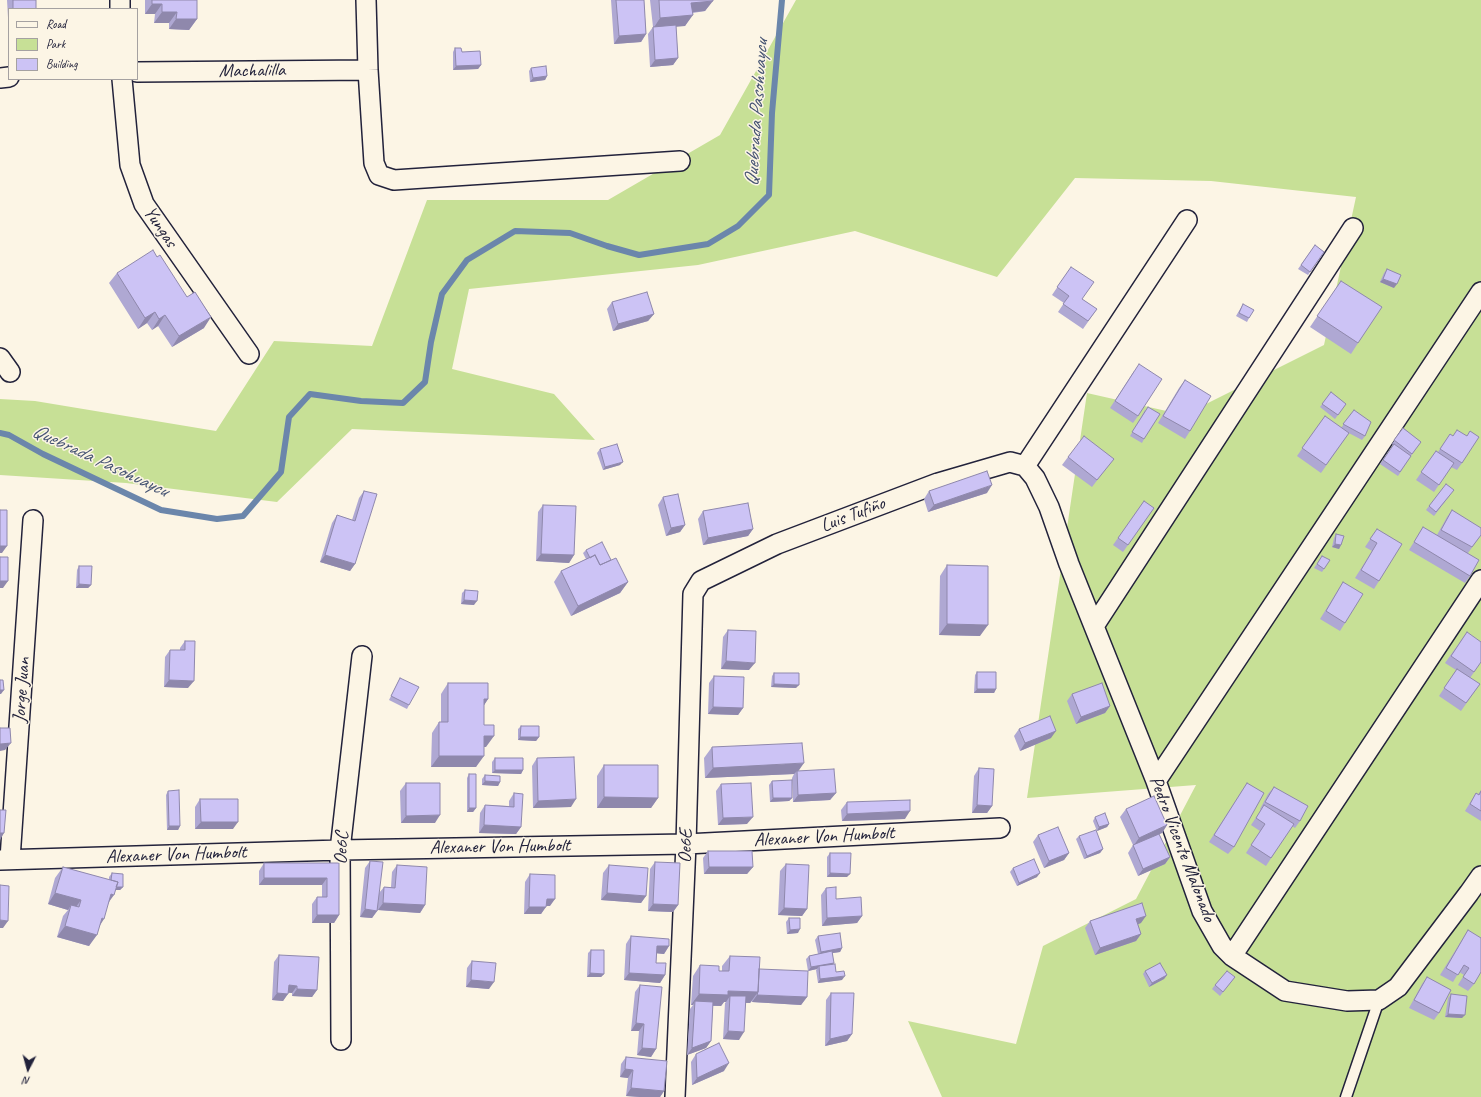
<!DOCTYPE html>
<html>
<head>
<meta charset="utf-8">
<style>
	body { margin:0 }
	#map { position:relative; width:1481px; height:1097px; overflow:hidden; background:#fcf5e5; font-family:Caveat,sans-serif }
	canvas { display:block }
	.legend { position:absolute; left:8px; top:8px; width:130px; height:72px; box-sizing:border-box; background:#fcf5e5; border:1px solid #a5a1a1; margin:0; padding:5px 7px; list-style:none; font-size:12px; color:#22223b }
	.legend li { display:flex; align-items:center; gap:8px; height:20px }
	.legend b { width:20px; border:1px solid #a5a1a1 }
	.north { position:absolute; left:8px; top:1049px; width:40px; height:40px; -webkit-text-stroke:3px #fcf5e5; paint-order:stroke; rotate:186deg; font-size:11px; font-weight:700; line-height:16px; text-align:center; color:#22223b }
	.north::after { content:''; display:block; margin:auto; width:14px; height:18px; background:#22223b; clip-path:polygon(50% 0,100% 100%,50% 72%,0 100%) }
</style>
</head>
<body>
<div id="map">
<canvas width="1481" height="1097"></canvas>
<ul class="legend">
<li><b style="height:5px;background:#fcf5e5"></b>Road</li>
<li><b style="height:11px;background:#c7e096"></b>Park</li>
<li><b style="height:11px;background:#ccc3f5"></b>Building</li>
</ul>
<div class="north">N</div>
</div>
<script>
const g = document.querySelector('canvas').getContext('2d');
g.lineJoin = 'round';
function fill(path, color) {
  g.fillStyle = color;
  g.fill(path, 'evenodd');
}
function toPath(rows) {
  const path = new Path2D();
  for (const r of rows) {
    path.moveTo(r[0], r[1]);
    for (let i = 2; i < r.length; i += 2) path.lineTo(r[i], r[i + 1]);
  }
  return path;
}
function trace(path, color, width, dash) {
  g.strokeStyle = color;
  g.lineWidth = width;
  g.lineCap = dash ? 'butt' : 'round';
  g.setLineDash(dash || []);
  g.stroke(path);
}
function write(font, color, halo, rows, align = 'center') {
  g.font = font + ' Caveat,sans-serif';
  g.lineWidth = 3;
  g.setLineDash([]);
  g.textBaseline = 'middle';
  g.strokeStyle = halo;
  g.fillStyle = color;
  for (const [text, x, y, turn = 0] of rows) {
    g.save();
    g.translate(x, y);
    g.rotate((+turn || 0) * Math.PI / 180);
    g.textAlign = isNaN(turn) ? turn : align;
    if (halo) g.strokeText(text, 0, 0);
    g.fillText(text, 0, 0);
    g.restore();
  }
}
fill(toPath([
	[796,0,1481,0,1481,1097,942,1097,908,1021,1016,1044,1043,946,1136,899,1196,785,1027,798,1087,393,1184,415,1324,345,1356,197,1211,181,1075,178,997,277,855,231,698,265,469,289,452,369,554,394,595,440,352,429,277,502,126,483,0,475,0,399,35,401,216,431,274,341,372,346,427,200,608,200,720,135]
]), '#c7e096');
trace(toPath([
	[0,433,9,435,43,454,161,510,217,519,243,516,281,472,289,417,310,394,361,401,403,403,425,382,431,342,442,294,467,260,515,231,570,233,607,246,639,255,708,244,738,226,769,195,772,113,782,0]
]), '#6b86ab', 6);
const lane = toPath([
	[1346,1097,1379,1000]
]);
const street = toPath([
	[120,0,120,9],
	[366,0,368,70,374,163,379,175,394,180,680,161],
	[137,72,368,70],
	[0,78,9,77],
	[122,79,130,165,144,204,249,354],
	[0,358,10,372],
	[1025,466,1035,478,1049,507,1069,564,1156,781,1202,911,1222,946,1232,956,1285,991,1347,1001,1379,1000,1398,987,1469,893,1481,876],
	[1025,466,1187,220],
	[1094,626,1353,228],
	[1156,781,1481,292],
	[10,859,33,520],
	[0,860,340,850,686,844,1000,828],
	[1232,956,1481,580],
	[341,1040,340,850,362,656],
	[675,1097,686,844,693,594,701,581,777,544,938,483,1010,462,1025,466]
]);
trace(lane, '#22223b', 13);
trace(street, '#22223b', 22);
trace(lane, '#fcf5e5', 10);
trace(street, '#fcf5e5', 19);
fill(toPath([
	[7,0,36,0,36,9,9,9,9,35],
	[145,0,197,0,197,19,189,30,169,29,169,23,154,23,155,14,145,14],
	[611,0,644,0,646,34,641,42,614,44],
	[650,0,713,0,705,11,693,13,685,26,676,26,678,58,673,65,650,67,648,34,653,27],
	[455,48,462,52,481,65,478,69,453,70,453,52],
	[531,68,547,76,545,80,530,82,529,71],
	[1315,245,1324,252,1308,275,1298,269],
	[1071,267,1082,299,1097,309,1083,329,1058,312,1064,303,1052,295],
	[1387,269,1394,288,1380,282,1384,273],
	[117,273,204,328,172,347,158,326,152,330,147,323,138,329,109,283],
	[1341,281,1358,343,1351,354,1310,327],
	[612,302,654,314,648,321,613,331,607,309],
	[1243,304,1249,318,1247,322,1236,316],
	[1134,371,1138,416,1133,423,1110,408],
	[1185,380,1190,431,1185,439,1158,423,1179,388],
	[1331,392,1346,404,1335,419,1320,407],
	[1145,410,1144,439,1142,443,1130,436],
	[1354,410,1365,436,1362,440,1345,431,1349,433,1321,473,1297,456,1325,416,1341,428],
	[1403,428,1421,442,1411,456,1398,476,1380,464,1393,445,1392,444],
	[1450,434,1462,463,1457,470,1451,467,1434,492,1416,480,1436,451,1438,452],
	[600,449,620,465,603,470,597,453],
	[1068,457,1108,466,1092,487,1062,465],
	[364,491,355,564,350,571,320,562,332,523,337,515,352,520,359,498],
	[929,491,987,493,928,512,924,499],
	[1451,494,1434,516,1426,510,1429,506],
	[663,497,685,525,680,532,666,536,658,505],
	[1144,501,1154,508,1123,552,1113,545],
	[543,505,574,555,569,563,536,561,538,512],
	[1452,510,1481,535,1468,553,1470,576,1465,583,1409,550,1423,527,1437,535,1447,517],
	[703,511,753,529,748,536,703,545,698,519],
	[1377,529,1379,581,1374,589,1355,578,1372,551,1365,547],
	[1336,534,1341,545,1339,549,1332,547,1334,538],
	[586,550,611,560,628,582,620,593,571,616,554,582,561,571,586,559,583,553],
	[1322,556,1324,569,1322,572,1314,568],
	[947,565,980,636,939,635,940,576],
	[79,566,91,585,88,588,76,588,77,570],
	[1343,582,1345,623,1340,631,1320,619],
	[465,590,474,605,461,604,462,593],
	[728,630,749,670,721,669,723,637],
	[1467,632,1481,662,1470,678,1480,684,1461,711,1439,696,1456,670,1445,663],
	[185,641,188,688,164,687,165,657,170,650,180,650,180,648],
	[977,672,996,689,994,693,974,693,975,675],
	[774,673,796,688,771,687,772,676],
	[714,676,743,708,738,715,708,714,709,683],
	[400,678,409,705,407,709,389,700],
	[448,683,488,699,484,705,484,725,486,747,484,747,476,767,431,767,432,733,439,722,441,722,441,694],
	[1072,694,1110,706,1105,713,1076,724,1067,701],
	[521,726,539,737,536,741,518,740,518,729],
	[1019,729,1051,738,1020,751,1014,736],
	[712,747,798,771,836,793,830,800,793,802,792,778,794,774,705,778,704,758],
	[495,758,523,770,521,774,492,773,492,762],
	[537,758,571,807,533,808,532,766],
	[604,765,658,798,651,808,597,808,597,776],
	[979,768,992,806,987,813,972,813,974,776],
	[469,774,476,808,473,812,467,812,467,778],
	[485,775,500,782,498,786,482,785,482,779],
	[772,781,792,798,789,801,770,802,769,785],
	[406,783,435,823,401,823,400,791],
	[1247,783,1234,847,1228,854,1209,842],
	[721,784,747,824,718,825,716,791],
	[1274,787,1300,821,1295,828,1292,826,1266,866,1246,853,1260,831,1251,825,1261,810,1260,809,1268,794],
	[168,791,180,826,178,830,167,830,166,795],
	[1481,791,1481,821,1465,811,1476,793,1478,794],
	[514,793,521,827,516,834,479,833,480,813,485,805,509,806,509,801],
	[200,799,233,829,195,829,195,807],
	[847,802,905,819,842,821,841,810],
	[1126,809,1167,825,1162,833,1159,834,1170,857,1165,864,1138,876,1128,853,1133,845,1120,817],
	[1095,817,1109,824,1107,827,1097,831,1093,821],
	[1038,835,1069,853,1064,860,1044,868,1033,842],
	[1079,836,1103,849,1100,853,1084,859,1076,839],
	[708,851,753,867,747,874,704,874,703,858],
	[830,853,847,877,827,877,827,857],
	[370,861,379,893,384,887,391,887,392,872,397,865,425,905,420,913,378,910,372,918,360,917,365,868],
	[655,862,678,905,673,912,648,911,650,869],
	[264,863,339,863,339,915,334,923,312,923,312,904,317,897,322,897,322,885,259,885,259,871],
	[786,864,807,909,802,916,778,915,780,871],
	[609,865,646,896,641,903,601,900,603,873],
	[63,867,109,880,109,877,112,873,123,887,120,890,115,890,109,902,99,926,89,946,57,937,63,916,68,910,48,904,55,878],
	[1013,868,1037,877,1017,886,1010,872],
	[530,874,550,906,546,906,541,914,524,914,525,882],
	[826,888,836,899,862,916,857,923,822,926,821,895],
	[789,918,798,933,787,934,786,922],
	[1090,921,1141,923,1138,924,1141,934,1136,941,1095,955,1085,928],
	[1468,930,1474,984,1468,991,1458,985,1464,975,1459,972,1453,982,1440,975],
	[631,936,669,946,664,954,657,953,656,963,665,975,660,983,624,980,626,944],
	[818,936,842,948,840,952,833,953,833,965,836,972,842,980,818,983,816,970,817,969,808,971,806,959,809,956,818,954,815,940],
	[591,950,604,974,601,977,587,977,588,953],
	[279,955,317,990,312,997,292,996,292,993,288,993,283,1001,272,1000,274,962],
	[730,956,759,969,807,997,801,1005,752,1002,752,1001,750,1003,746,1003,739,1040,723,1039,725,1003,726,1002,724,1002,721,1006,713,1006,711,1041,706,1048,687,1055,690,1009,693,1005,691,1005,693,976,700,965,719,971,722,971,722,966],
	[472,961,489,989,466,987,467,968],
	[1145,971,1167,975,1164,979,1149,987,1143,974],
	[1235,977,1220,996,1212,989,1215,985],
	[1427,977,1439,1013,1434,1020,1409,1008,1422,984],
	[640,985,656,1049,651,1057,637,1055,639,1031,631,1031,635,992],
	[831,993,852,1034,847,1041,825,1046,826,1000],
	[1451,994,1462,1018,1445,1017,1448,998],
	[696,1054,724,1071,692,1085,691,1062],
	[626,1057,664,1091,660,1097,640,1097,626,1096,628,1078,620,1077,621,1064]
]), '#afa8d3');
fill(toPath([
	[713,1,705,11,684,13,691,3],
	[152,4,162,4,155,14,145,14],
	[162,12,177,12,169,23,154,23],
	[693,15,685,26,653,29,660,18],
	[176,19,197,19,189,30,169,29],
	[646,34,641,42,614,44,619,36],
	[678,58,673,65,650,67,655,60],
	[481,65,478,69,453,70,456,66],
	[547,76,545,80,530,82,533,78],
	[1383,279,1397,284,1394,288,1380,282],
	[155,312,147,323,138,329,145,318],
	[654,314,648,321,613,331,618,324],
	[165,315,158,326,152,330,159,319],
	[211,317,204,328,172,347,179,336],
	[623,462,620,465,603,470,605,467],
	[992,485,987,493,928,512,934,505],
	[685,525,680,532,666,536,671,528],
	[753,529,748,536,703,545,708,538],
	[1335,544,1341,545,1339,549,1332,547],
	[0,546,7,546,2,553,0,553],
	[541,554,574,555,569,563,536,561],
	[325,555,355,564,350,571,320,562],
	[0,581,8,581,3,588,0,588],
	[628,582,620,593,571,616,578,606],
	[79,584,91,585,88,588,76,588],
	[464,600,477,601,474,605,461,604],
	[947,624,988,625,980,636,939,635],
	[726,661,755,663,749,670,721,669],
	[169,680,194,681,188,688,164,687],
	[774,684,799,685,796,688,771,687],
	[977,689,996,689,994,693,974,693],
	[0,690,4,690,1,694,0,694],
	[484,699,488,699,481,710],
	[1110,706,1105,713,1076,724,1081,717],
	[713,707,743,708,738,715,708,714],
	[1056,731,1051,738,1020,751,1025,743],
	[484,736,494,736,486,747,476,747],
	[520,737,539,737,536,741,518,740],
	[11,743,5,750,0,751,0,744],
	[439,756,484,756,476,767,431,767],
	[804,763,797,773,797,771,794,774,705,778,713,768],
	[495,770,523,770,521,774,492,773],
	[485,781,500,782,498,786,482,785],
	[836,793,830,800,793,802,798,795],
	[604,797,658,798,651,808,597,808],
	[773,798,792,798,789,801,770,802],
	[576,799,571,807,533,808,538,801],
	[977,805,992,806,987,813,972,813],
	[469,808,476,808,473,812,467,812],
	[910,811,905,819,842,821,847,814],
	[440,815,435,823,401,823,406,816],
	[753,817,747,824,718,825,723,818],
	[201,822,238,822,233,829,195,829],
	[1109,824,1107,827,1097,831,1099,827],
	[484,825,521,827,516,834,479,833],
	[1167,825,1162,833,1134,845,1139,838],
	[169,826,180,826,178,830,167,830],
	[0,833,4,833,0,840],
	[1103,849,1100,853,1084,859,1087,856],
	[1069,853,1064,860,1044,868,1049,861],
	[1170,857,1165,864,1138,876,1143,869],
	[709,867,753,867,747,874,704,874],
	[830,873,850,874,847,877,827,877],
	[1040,873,1037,877,1017,886,1019,883],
	[264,878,327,878,322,885,259,885],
	[111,886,123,887,120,890,109,890],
	[55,893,81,900,73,911,71,905,68,910,48,904],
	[607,893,646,896,641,903,601,900],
	[111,894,114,895,106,906],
	[547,899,555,899,550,906,541,906],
	[383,903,425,905,420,913,378,910],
	[653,904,678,905,673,912,648,911],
	[529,907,546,907,541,914,524,914],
	[784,908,807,909,802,916,778,915],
	[365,909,377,911,372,918,360,917],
	[317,915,339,915,334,923,312,923],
	[862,916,857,923,822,926,827,918],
	[1146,916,1141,923,1131,927,1136,919],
	[102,918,104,919,97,930],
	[0,920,8,921,3,928,0,928],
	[65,926,97,935,89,946,57,937],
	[800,929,798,933,787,934,790,930],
	[1141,934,1136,941,1095,955,1100,948],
	[657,946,669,946,664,954,652,953],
	[842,948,840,952,818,955,821,952],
	[834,963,832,966,819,966,817,969,808,971,811,967],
	[590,973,604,974,601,977,587,977],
	[629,973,665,975,660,983,624,980],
	[1167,975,1164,979,1149,987,1152,983],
	[845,976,842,980,818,983,820,979],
	[471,980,494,982,489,989,466,987],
	[289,985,297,986,292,993,284,992],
	[297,989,317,990,312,997,292,996],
	[728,991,758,992,750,1003,729,1002,730,996,726,1002,724,1002,721,1006,695,1005,695,1001,693,1005,691,1005,699,994],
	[277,993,288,994,283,1001,272,1000],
	[757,995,807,997,801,1005,752,1002],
	[1448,1014,1465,1015,1462,1018,1445,1017],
	[636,1023,644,1024,639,1031,631,1031],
	[728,1031,744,1032,739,1040,723,1039],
	[852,1034,847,1041,825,1046,830,1039],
	[711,1041,706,1048,687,1055,692,1048],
	[642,1048,656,1049,651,1057,637,1055],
	[729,1063,724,1071,692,1085,697,1078],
	[625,1069,633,1070,628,1078,620,1077],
	[631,1088,664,1091,660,1097,640,1097,626,1096]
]), '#8f88ac');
const building = toPath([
	[13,0,36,0,36,9,13,9,13,0],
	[152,0,197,0,197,19,176,19,177,12,162,12,162,4,152,4,152,0],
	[616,0,644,0,646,34,619,36,616,0],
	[659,0,713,0,713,1,691,3,693,15,660,18,659,0],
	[676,25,678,58,655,60,653,27,676,25],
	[455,48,461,48,462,52,480,51,481,65,456,66,455,48],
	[546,66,547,76,533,78,531,68,546,66],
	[1315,245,1324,252,1310,272,1301,265,1315,245],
	[153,250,157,257,160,255,187,297,195,292,211,317,179,336,165,315,159,319,155,312,145,318,117,273,153,250],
	[1071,267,1094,282,1082,299,1097,309,1088,321,1063,304,1069,296,1057,287,1071,267],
	[1387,269,1401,275,1397,284,1383,279,1387,269],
	[1341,281,1382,307,1358,343,1317,316,1341,281],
	[647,292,654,314,618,324,612,302,647,292],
	[1243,304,1254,310,1249,318,1239,313,1243,304],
	[1139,364,1162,379,1138,416,1115,401,1139,364],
	[1185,380,1211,396,1190,431,1163,416,1185,380],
	[1331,392,1346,404,1338,415,1322,404,1331,392],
	[1148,407,1160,414,1144,439,1132,432,1148,407],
	[1354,410,1371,422,1365,436,1343,424,1354,410],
	[1325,416,1349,433,1326,465,1302,448,1325,416],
	[1403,428,1421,442,1412,454,1394,440,1403,428],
	[1457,430,1467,436,1470,431,1479,437,1462,463,1440,449,1450,434,1453,436,1457,430],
	[1084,436,1114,459,1097,480,1068,457,1084,436],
	[617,444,623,462,605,467,600,449,617,444],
	[1394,444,1411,456,1400,472,1383,460,1394,444],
	[1436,451,1454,463,1439,485,1421,472,1436,451],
	[987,471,992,485,934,505,929,491,987,471],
	[1446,484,1454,490,1436,512,1429,506,1446,484],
	[364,491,377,494,355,564,325,555,337,515,355,521,364,491],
	[678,494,685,525,671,528,663,497,678,494],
	[1144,501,1154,508,1128,545,1118,538,1144,501],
	[748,503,753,529,708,538,703,511,748,503],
	[543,505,576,506,574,555,541,554,543,505],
	[0,510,7,510,7,546,0,546,0,510],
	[1452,510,1481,528,1481,535,1472,547,1441,530,1452,510],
	[1423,527,1479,560,1470,576,1414,542,1423,527],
	[1377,529,1402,544,1379,581,1361,570,1377,543,1370,539,1377,529],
	[1336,534,1344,536,1341,545,1335,544,1336,534],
	[602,542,611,560,600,565,595,555,590,558,586,550,602,542],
	[595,555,600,565,616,558,628,582,578,606,561,571,595,555],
	[1322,556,1330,560,1324,569,1317,564,1322,556],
	[0,557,8,557,8,581,0,581,0,557],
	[947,565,988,566,988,625,947,624,947,565],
	[79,566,92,566,91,585,79,584,79,566],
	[1343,582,1363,594,1345,623,1326,611,1343,582],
	[465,590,478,591,477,601,464,600,465,590],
	[728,630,756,631,755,663,726,661,728,630],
	[1467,632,1481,642,1481,662,1474,672,1451,656,1467,632],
	[185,641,195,641,194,681,169,680,170,650,185,650,185,641],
	[1457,669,1480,684,1466,703,1444,688,1457,669],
	[977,672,996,672,996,689,977,689,977,672],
	[774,673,799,673,799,685,774,684,774,673],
	[714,676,744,677,743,708,713,707,714,676],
	[400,678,419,687,409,705,391,696,400,678],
	[0,680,3,680,4,690,0,690,0,680],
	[448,683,488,683,488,699,484,699,484,725,494,725,494,736,484,736,484,756,439,756,439,722,448,722,448,683],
	[1102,683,1110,706,1081,717,1072,694,1102,683],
	[1050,716,1056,731,1025,743,1019,729,1050,716],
	[521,726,539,726,539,737,520,737,521,726],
	[0,728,10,728,11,743,0,744,0,728],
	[802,743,804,763,713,768,712,747,802,743],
	[574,757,576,799,538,801,537,758,574,757],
	[495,758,523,758,523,770,495,770,495,758],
	[604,765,658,765,658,798,604,797,604,765],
	[979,768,994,769,992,806,977,805,979,768],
	[834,769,836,793,798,795,797,771,834,769],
	[469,774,476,774,476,808,469,808,469,774],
	[485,775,500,776,500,782,485,781,485,775],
	[792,780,792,798,773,798,772,781,792,780],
	[406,783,440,783,440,815,406,816,406,783],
	[751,783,753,817,723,818,721,784,751,783],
	[1247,783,1264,793,1234,847,1214,835,1247,783],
	[1274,787,1308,806,1300,821,1265,802,1274,787],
	[179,790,180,826,169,826,168,791,179,790],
	[1481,791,1481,811,1470,804,1476,793,1479,795,1481,791],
	[514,793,523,794,521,827,484,825,485,805,514,807,514,793],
	[1154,796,1167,825,1139,838,1126,809,1154,796],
	[200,799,238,799,238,822,201,822,200,799],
	[910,800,910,811,847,814,847,802,910,800],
	[1264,805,1294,824,1271,858,1251,845,1265,824,1256,818,1264,805],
	[0,810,6,810,4,833,0,833,0,810],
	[1105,813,1109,824,1099,827,1095,817,1105,813],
	[1058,827,1069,853,1049,861,1038,835,1058,827],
	[1096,830,1103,849,1087,856,1079,836,1096,830],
	[1159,834,1170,857,1143,869,1133,845,1159,834],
	[708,851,752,851,753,867,709,867,708,851],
	[830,853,851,853,850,874,830,873,830,853],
	[1034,859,1040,873,1019,883,1013,868,1034,859],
	[370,861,383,862,377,911,365,909,370,861],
	[655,862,680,863,678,905,653,904,655,862],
	[264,863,339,863,339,915,317,915,317,897,327,897,327,878,264,878,264,863],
	[786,864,809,865,807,909,784,908,786,864],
	[397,865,427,867,425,905,383,903,384,887,395,888,397,865],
	[609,865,648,868,646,896,607,893,609,865],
	[63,867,118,882,114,895,111,894,104,919,102,918,97,935,65,926,71,905,79,907,81,900,55,893,63,867],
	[112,873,123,874,123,887,116,887,118,882,111,880,112,873],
	[530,874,555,875,555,899,547,899,546,907,529,907,530,874],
	[0,885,9,886,8,921,0,920,0,885],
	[836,887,836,899,861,897,862,916,827,918,826,888,836,887],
	[1142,903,1146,916,1136,919,1141,934,1100,948,1090,921,1142,903],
	[789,918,800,918,800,929,790,930,789,918],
	[1468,930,1481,938,1481,972,1474,984,1463,977,1469,968,1464,965,1458,975,1446,968,1468,930],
	[840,933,842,948,821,952,818,936,840,933],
	[631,936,669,939,669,946,657,946,656,963,666,963,665,975,629,973,631,936],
	[591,950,604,950,604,974,590,973,591,950],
	[832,951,834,963,811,967,809,956,832,951],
	[279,955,319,957,317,990,297,989,297,986,289,985,288,994,277,993,279,955],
	[730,956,760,957,758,992,728,991,728,995,699,994,700,965,719,966,719,971,729,971,730,956],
	[472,961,496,963,494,982,471,980,472,961],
	[1160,963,1167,975,1152,983,1145,971,1160,963],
	[835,964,836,972,844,971,845,976,820,979,819,966,835,964],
	[759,969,808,971,807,997,757,995,758,992,759,969],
	[1227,971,1235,977,1223,992,1215,985,1227,971],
	[1427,977,1451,990,1439,1013,1414,1000,1427,977],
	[640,985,662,987,656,1049,642,1048,644,1024,636,1023,640,985],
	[831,993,854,993,852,1034,830,1039,831,993],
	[1451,994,1467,996,1465,1015,1448,1014,1451,994],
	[730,996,746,996,744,1032,728,1031,730,996],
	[695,1001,713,1002,711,1041,692,1048,695,1001],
	[719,1043,729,1063,697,1078,696,1054,719,1043],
	[626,1057,667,1061,664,1091,631,1088,633,1070,625,1069,626,1057]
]);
fill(building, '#ccc3f5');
trace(building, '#8f88ac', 1);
write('19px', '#22223b', '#fcf5e5', [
	["Machalilla",252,71,-1],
	["Yungas",160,227,56],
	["Luis Tufiño",853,515,-21],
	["Jorge Juan",22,690,-86],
	["Alexaner Von Humbolt",824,837,-3],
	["Oe6E",686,846,-88],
	["Alexaner Von Humbolt",500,847,-1],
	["Oe6C",342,848,-87],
	["Pedro Vicente Malonado",1182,849,69],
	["Alexaner Von Humbolt",176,855,-2]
]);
write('italic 20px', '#465473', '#fcf5e5', [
	["Quebrada Pasohuaycu",757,113,-86],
	["Quebrada Pasohuaycu",100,461,25]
]);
</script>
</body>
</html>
